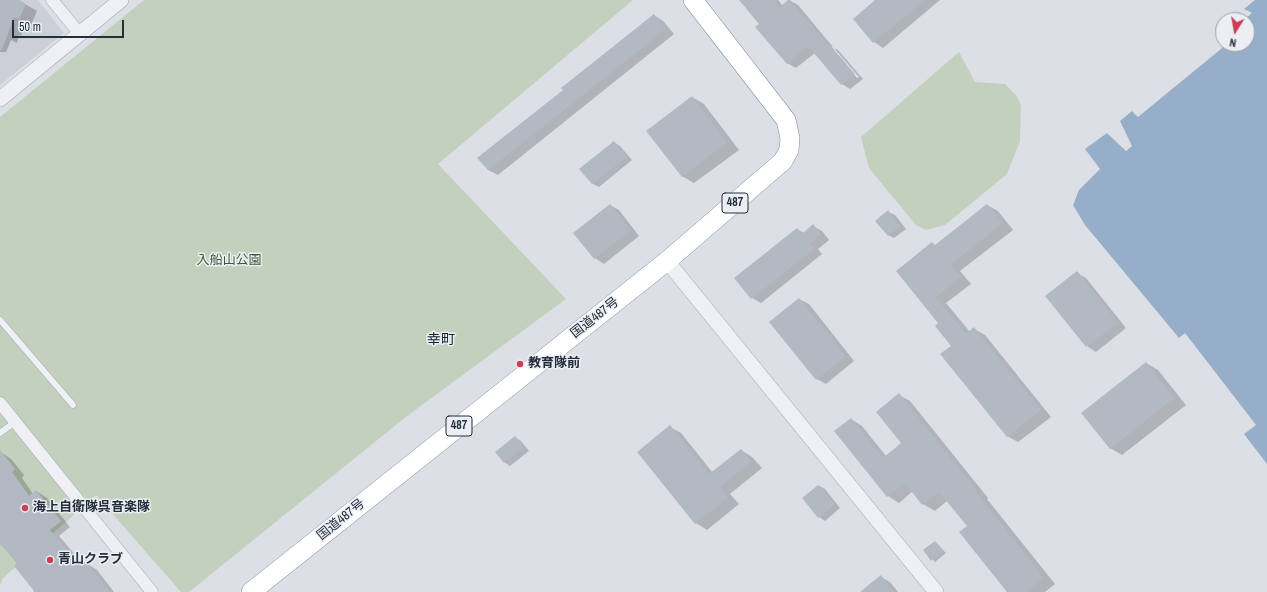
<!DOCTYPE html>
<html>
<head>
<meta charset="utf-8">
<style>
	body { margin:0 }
	#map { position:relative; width:1267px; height:592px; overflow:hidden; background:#dce0e6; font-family:"Archivo Narrow",sans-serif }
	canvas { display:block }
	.north { position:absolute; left:1215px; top:12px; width:40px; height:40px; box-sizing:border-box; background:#ebeff4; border:1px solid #9ca2aa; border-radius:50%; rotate:191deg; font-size:11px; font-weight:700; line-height:16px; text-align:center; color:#252e3c }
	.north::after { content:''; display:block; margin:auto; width:14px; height:18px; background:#ce3e55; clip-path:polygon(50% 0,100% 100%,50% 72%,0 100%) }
	.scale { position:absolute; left:12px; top:20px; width:112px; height:18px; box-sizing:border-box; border:2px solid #252e3c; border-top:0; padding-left:5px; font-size:12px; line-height:14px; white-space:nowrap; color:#252e3c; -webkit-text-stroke:3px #ebeff4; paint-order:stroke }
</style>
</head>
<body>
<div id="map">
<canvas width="1267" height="592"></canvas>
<div class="north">N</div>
<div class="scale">50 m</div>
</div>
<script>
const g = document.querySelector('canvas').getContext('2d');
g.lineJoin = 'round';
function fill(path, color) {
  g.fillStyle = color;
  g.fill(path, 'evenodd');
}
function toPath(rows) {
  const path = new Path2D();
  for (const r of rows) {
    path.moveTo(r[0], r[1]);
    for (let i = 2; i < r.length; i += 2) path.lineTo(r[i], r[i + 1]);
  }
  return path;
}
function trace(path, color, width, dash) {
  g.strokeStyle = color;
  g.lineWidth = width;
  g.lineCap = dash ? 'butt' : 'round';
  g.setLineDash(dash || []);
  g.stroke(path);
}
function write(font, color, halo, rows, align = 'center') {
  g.font = font + ' "Archivo Narrow","Noto Sans JP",sans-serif';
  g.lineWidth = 3;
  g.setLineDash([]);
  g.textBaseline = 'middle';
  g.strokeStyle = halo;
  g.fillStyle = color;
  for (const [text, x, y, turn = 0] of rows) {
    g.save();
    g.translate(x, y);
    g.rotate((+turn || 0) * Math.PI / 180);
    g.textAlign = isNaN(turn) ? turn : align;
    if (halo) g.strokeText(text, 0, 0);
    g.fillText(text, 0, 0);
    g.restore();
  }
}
fill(toPath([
	[0,0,38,0,64,33,0,85]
]), '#cacfd8');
fill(toPath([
	[144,0,633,0,438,164,566,299,407,416,189,592,181,592,96,495,3,578,0,585,0,117],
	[959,52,975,82,1005,84,1016,95,1021,105,1020,141,1007,174,945,225,926,230,916,225,869,168,861,137]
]), '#c2d0bd');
fill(toPath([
	[1255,0,1267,0,1267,464,1244,434,1256,425,1185,333,1179,338,1085,225,1073,205,1079,190,1100,169,1085,149,1107,133,1126,151,1132,146,1120,121,1132,111,1138,117,1227,44,1247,44,1247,20,1244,20,1252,13,1244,9]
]), '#96aec7');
fill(toPath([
	[0,0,18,0,37,11,31,25,25,23,21,36,19,35,17,43,11,40,6,52,0,52],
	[741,0,778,0,783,6,789,0,798,5,833,47,831,47,857,78,859,77,834,48,838,50,863,79,850,89,842,84,815,53,796,68,787,63,761,24],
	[877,0,940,0,883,48,874,42,854,19],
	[654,15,663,21,674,34,498,175,488,170,479,158,564,90],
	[692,97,704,104,739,150,694,183,682,176],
	[614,142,620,146,632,160,599,187,593,184,581,169],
	[610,205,619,210,639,236,604,264,595,258,575,233],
	[987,205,998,211,1013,230,960,271,971,284,946,303,970,332,974,329,985,335,1051,417,1018,442,1007,436,939,324,897,271,936,246],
	[888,212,895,215,906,229,894,238,888,235],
	[813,226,822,231,829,240,818,249,822,254,761,303,752,298,797,229,804,233],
	[1077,273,1086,278,1126,328,1096,352,1087,346,1047,297],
	[799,299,809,304,854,361,826,384,817,379],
	[1146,363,1158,370,1186,405,1122,455,1110,448],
	[899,395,910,401,988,498,987,499,1055,584,1045,592,1008,592,968,526,948,500,935,511,923,504,913,491,899,503,888,496,851,419,862,426,886,456,902,444],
	[670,427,681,433,713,473,741,450,752,457,762,468,730,494,739,504,707,530,696,523],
	[515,437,521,441,529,451,510,466,504,462],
	[2,453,11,459,24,475,22,478,33,494,36,491,46,497,70,527,59,536,77,557,97,570,114,592,34,592,33,588,18,564,0,542,0,454],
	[819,486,825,489,840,508,825,521,819,517,803,498],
	[935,542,946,553,935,562,924,550],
	[881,577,890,582,898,592,863,592]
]), '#0003');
fill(toPath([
	[0,0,19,0,26,4,19,19,14,17,2,50,0,50],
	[739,0,775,0,780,7,788,0,790,0,828,45,829,44,855,74,841,85,808,46,787,64,755,27,759,24],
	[875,0,925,0,873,43,853,19],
	[654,14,666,29,488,170,477,158,563,90,561,88],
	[692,96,727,142,682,177,646,131],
	[614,141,627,157,592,184,579,169],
	[610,204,631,230,594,259,573,233],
	[987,204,1003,223,950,265,961,277,936,297,966,334,974,327,1041,410,1007,437,940,354,951,346,935,326,938,323,896,271,932,242,935,245],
	[888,210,900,226,888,236,875,221],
	[813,224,821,234,810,244,814,249,751,299,734,278,797,228,802,234],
	[1077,271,1118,323,1086,347,1045,296],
	[799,298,846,356,816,380,769,322],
	[1146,362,1174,398,1110,449,1081,413],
	[899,393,977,491,976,492,1044,578,1026,592,1007,592,959,532,967,526,939,492,922,505,905,483,887,497,834,431,851,418,883,458,901,443,876,412],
	[670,425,709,474,741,449,751,461,720,487,728,498,695,524,637,452],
	[515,436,524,447,504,463,495,452],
	[0,450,15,469,12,472,29,496,36,490,61,521,50,530,73,557,76,555,83,567,87,563,110,592,35,592,14,566,17,563,0,544],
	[818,485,835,504,818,518,802,498],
	[935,541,944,551,931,561,923,550],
	[881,575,894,592,860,592]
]), '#b3b9c3');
const service = toPath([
	[0,320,73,405],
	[0,433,15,422]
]);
const minor = toPath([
	[52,0,79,33],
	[0,403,152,592]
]);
const tertiary = toPath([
	[0,99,121,0],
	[667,261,936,592]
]);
const trunk = toPath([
	[251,592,667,261,783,161,789,150,790,138,786,120,693,0]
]);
trace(service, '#a1a7b0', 7);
trace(minor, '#a1a7b0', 13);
trace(tertiary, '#a1a7b0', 16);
trace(trunk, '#838d9d', 20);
trace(service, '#eef0f4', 6);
trace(minor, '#eef0f4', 12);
trace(tertiary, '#eef0f4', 15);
trace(trunk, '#fff', 19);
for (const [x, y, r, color] of [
	[520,364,4,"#ce3e55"],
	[25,508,4,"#ce3e55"],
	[50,560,4,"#ce3e55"]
]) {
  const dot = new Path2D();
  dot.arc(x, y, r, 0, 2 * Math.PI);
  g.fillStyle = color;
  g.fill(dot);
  trace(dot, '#ebeff4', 1.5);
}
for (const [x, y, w] of [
	[735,203,26],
	[459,426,26]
]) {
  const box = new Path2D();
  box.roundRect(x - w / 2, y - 10, w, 20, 3);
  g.fillStyle = '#ebeff4';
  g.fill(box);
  trace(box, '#252e3c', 1);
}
write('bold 12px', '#252e3c', null, [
	["487",735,203],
	["487",459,426]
]);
write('13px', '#3a5833', '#ebeff4', [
	["入船山公園",229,261]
]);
write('13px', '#252e3c', '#ebeff4', [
	["国道487号",595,318,-38],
	["国道487号",341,520,-39]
]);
write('bold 13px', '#252e3c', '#ebeff4', [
	["教育隊前",528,364],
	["海上自衛隊呉音楽隊",33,508],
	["青山クラブ",58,560]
], 'left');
write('14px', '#181f2c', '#ebeff4', [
	["幸町",441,340]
]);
</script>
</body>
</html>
